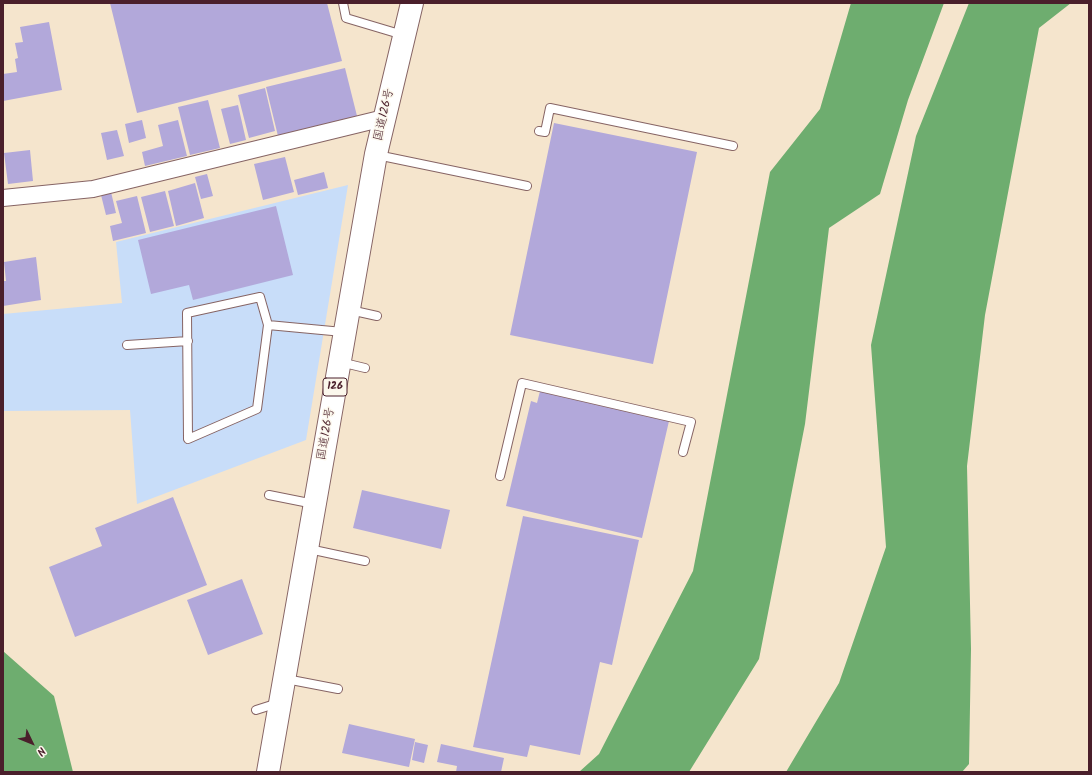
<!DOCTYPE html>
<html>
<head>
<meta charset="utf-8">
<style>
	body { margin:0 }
	#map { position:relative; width:1092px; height:775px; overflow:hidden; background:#f5e5cd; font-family:Kalam,sans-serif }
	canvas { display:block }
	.frame { position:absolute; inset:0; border:4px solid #4a1f2b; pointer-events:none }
	.north { position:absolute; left:12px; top:723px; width:40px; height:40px; -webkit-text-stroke:3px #fbf7ec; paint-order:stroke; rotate:133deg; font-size:11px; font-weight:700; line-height:16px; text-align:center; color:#4a1f2b }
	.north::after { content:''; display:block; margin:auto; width:14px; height:18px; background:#4a1f2b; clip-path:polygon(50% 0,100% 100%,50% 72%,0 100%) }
</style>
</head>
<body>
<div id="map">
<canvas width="1092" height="775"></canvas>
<div class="frame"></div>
<div class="north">N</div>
</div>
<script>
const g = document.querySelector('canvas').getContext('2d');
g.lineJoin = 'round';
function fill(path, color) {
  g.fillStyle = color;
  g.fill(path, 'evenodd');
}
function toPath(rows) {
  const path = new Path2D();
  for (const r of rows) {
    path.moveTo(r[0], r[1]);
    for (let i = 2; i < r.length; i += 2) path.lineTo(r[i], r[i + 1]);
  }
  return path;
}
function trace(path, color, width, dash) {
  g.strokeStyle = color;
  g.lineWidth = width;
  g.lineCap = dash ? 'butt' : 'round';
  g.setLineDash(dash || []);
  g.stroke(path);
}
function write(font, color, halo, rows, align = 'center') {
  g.font = font + ' Kalam,"Klee One",sans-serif';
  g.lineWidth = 3;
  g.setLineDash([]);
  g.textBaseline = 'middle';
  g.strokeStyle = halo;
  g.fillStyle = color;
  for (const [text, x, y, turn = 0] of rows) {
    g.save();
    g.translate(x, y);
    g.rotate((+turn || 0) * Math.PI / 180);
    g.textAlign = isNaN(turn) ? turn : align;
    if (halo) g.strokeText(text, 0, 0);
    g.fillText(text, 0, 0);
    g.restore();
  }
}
fill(toPath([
	[348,185,306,440,137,504,130,410,3,411,3,314,122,303,116,242]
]), '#c8ddf9');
fill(toPath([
	[851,3,944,3,908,100,880,194,829,228,805,424,759,659,689,772,579,772,599,754,693,571,770,172,820,109],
	[969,3,1071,3,1039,28,985,315,967,466,971,649,969,764,962,772,786,772,839,683,886,547,871,345,916,136],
	[3,651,54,696,73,772,3,772]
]), '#6ead6f');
fill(toPath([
	[110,3,327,3,342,61,137,113],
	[49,22,62,90,3,101,3,74,17,72,15,59,18,58,15,43,23,42,20,27],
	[345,68,357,116,278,136,266,87],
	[265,88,275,131,249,138,238,95],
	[208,100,220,148,190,155,178,107],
	[238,105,246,140,230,144,221,109],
	[142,120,146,138,129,143,125,124],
	[178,120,187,156,145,166,142,152,163,146,158,125],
	[554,123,697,152,653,364,510,335],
	[117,130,124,156,107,160,101,133],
	[30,150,33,181,8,184,4,153],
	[285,157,294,192,263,200,254,164],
	[324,172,328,188,298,195,294,180],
	[207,174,213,196,201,199,195,177],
	[195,183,204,218,176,226,168,191],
	[165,191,174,226,150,232,141,197],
	[111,192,116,213,106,215,101,195],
	[137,196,146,233,113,241,110,226,122,223,116,201],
	[276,206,293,275,193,300,189,285,151,294,138,240],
	[36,257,41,300,3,306,3,281,6,281,4,262],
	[540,391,669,421,642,538,506,506,531,401,537,403],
	[362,490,450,510,441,549,353,528],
	[173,497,207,585,75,637,49,567,102,546,95,528],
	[523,516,639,540,612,665,600,662,580,755,530,745,527,757,473,747],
	[242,579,263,634,208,655,187,600],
	[349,724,415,739,409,767,342,753],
	[415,742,428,745,424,763,412,760],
	[441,744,504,758,501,772,456,772,457,766,437,762]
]), '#b2a8da');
const service = toPath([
	[343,3,346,18,403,35],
	[539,131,545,132,550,108,733,146],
	[377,155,527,186],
	[260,297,268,325,257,409,188,439,187,313,260,297],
	[350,310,377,316],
	[268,325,343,332],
	[127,345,188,341],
	[340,362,365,368],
	[500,476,522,383,691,422,683,452],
	[269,495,314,504],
	[309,549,365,561],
	[286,679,338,689],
	[256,710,278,703]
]);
const minor = toPath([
	[3,198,93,189,384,118]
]);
const trunk = toPath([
	[268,772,376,154,412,3]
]);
trace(service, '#866464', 10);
trace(minor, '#866464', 18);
trace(trunk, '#866464', 24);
trace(service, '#fff', 8);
trace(minor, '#fff', 16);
trace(trunk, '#fff', 22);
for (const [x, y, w] of [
	[335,387,24]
]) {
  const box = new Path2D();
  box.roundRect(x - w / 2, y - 9, w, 18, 3);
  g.fillStyle = '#fbf7ec';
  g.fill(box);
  trace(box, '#4a1f2b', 1);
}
write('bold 11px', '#4a1f2b', null, [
	["126",335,387]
]);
write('12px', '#4a1f2b', '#fbf7ec', [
	["国道126号",385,115,-77],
	["国道126号",327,434,-80]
]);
</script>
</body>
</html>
